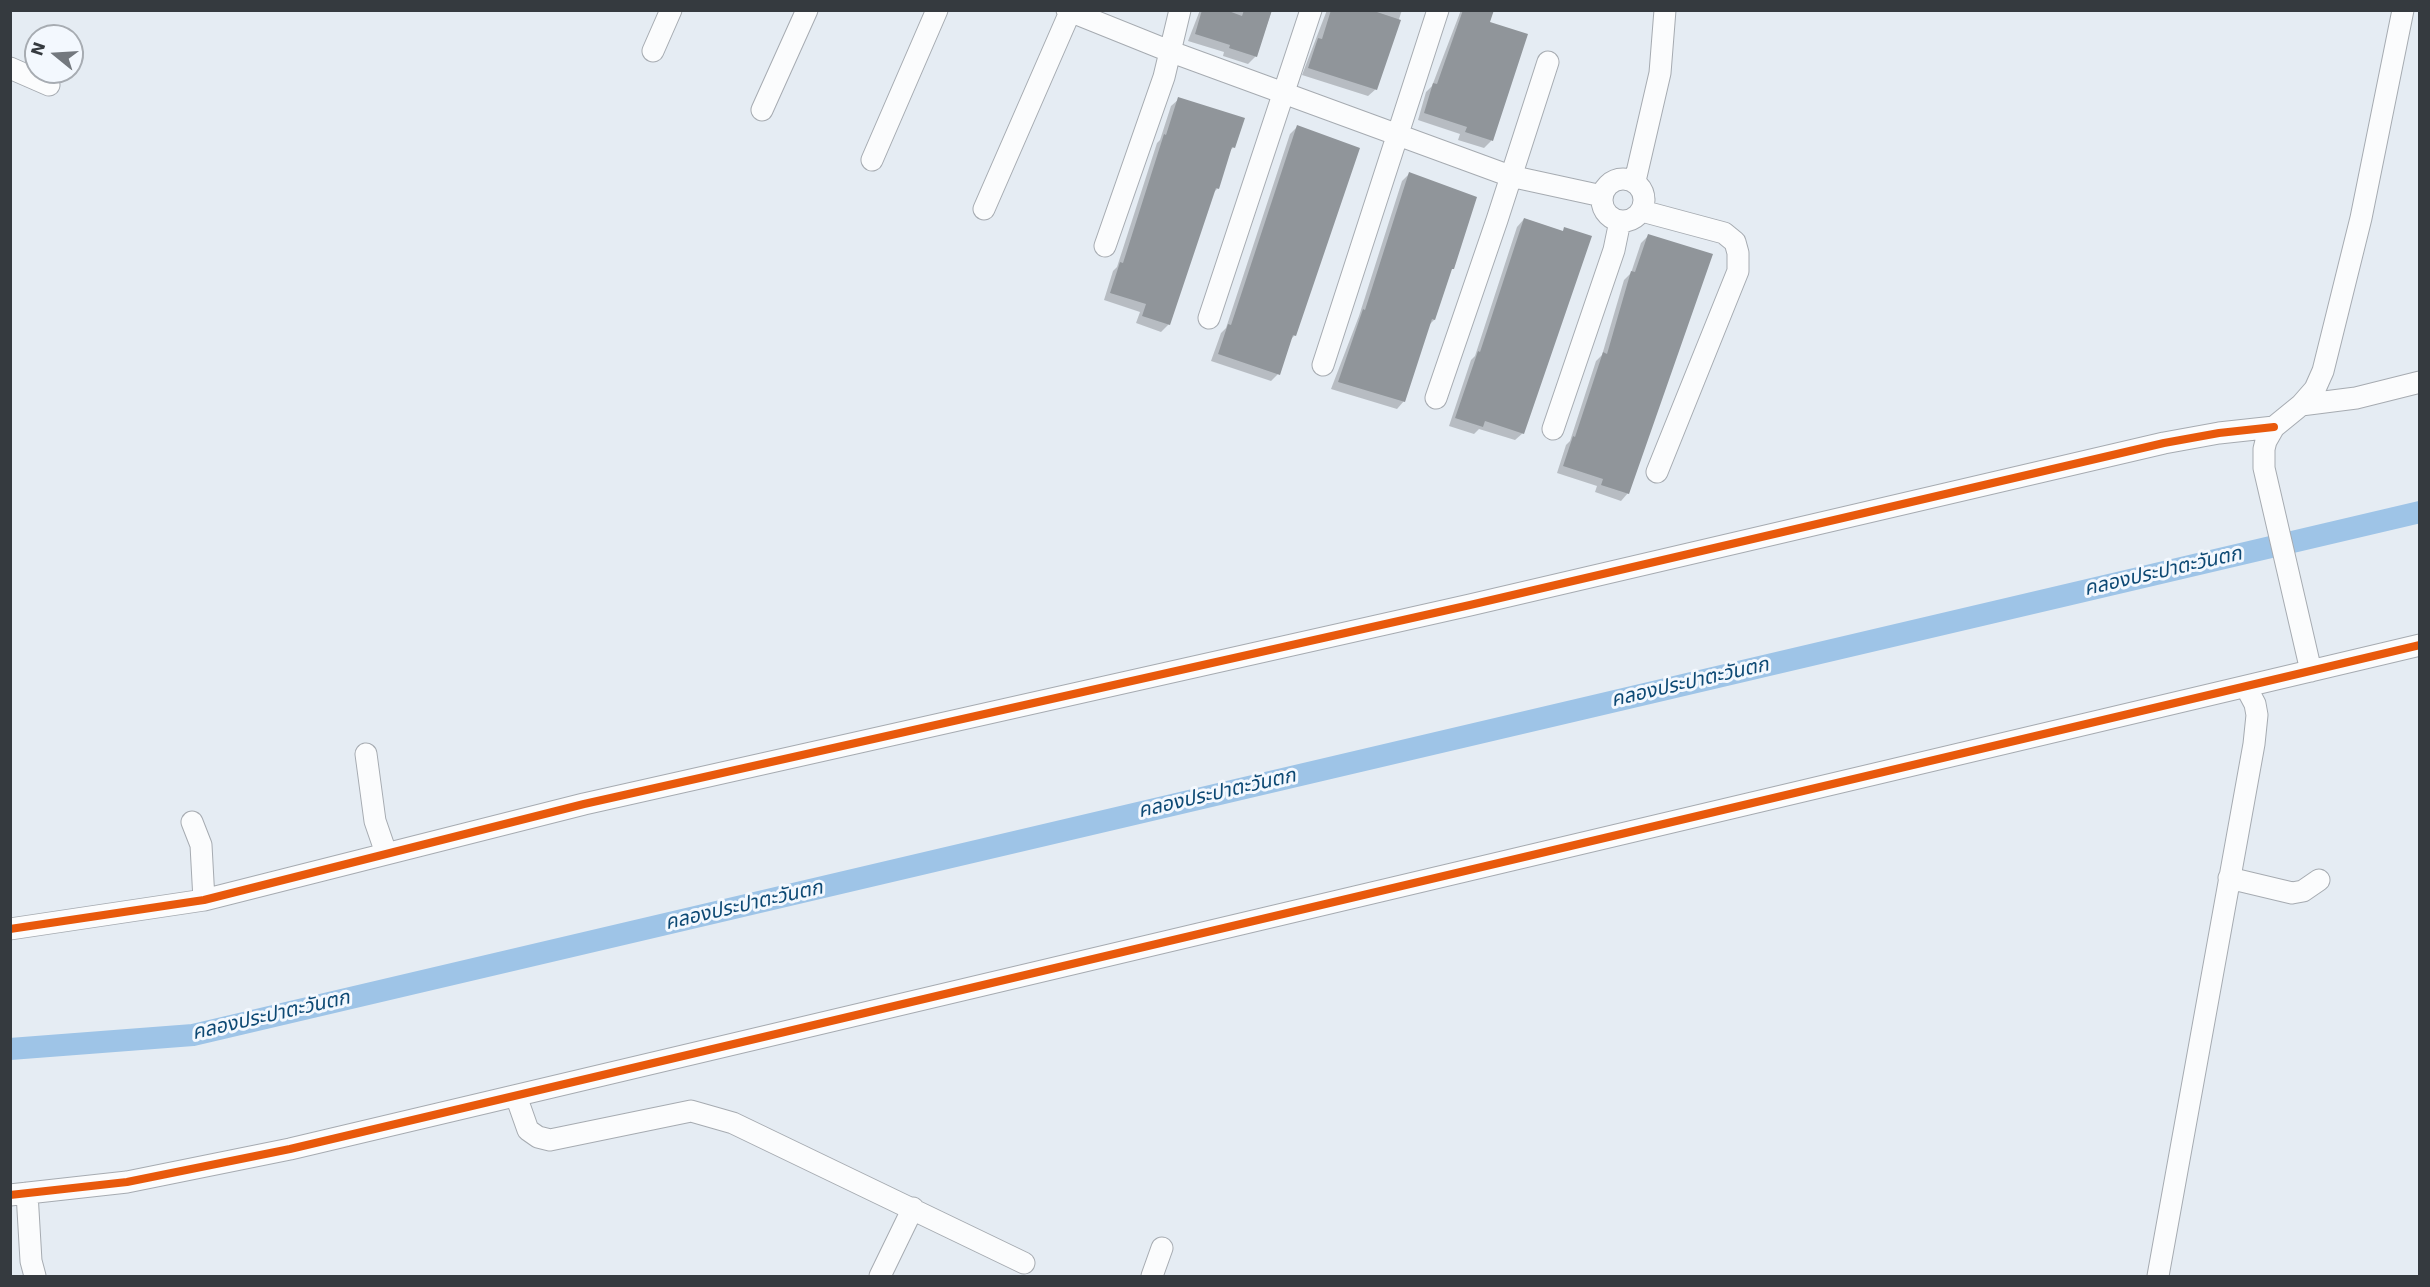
<!DOCTYPE html>
<html>
<head>
<meta charset="utf-8">
<style>
	body { margin:0 }
	#map { position:relative; width:2430px; height:1287px; overflow:hidden; background:#e5ecf3; font-family:"DejaVu Sans",sans-serif }
	canvas { display:block }
	.frame { position:absolute; inset:0; border:12px solid #353a3f; pointer-events:none }
	.north { position:absolute; left:24px; top:24px; width:60px; height:60px; box-sizing:border-box; background:#f3f8fe; border:2px solid #a7acb2; border-radius:50%; rotate:288deg; font-size:16px; font-weight:700; line-height:24px; text-align:center; color:#353a3f }
	.north::after { content:''; display:block; margin:auto; width:21px; height:27px; background:#73787e; clip-path:polygon(50% 0,100% 100%,50% 72%,0 100%) }
</style>
</head>
<body>
<div id="map">
<canvas width="2430" height="1287"></canvas>
<div class="frame"></div>
<div class="north">N</div>
</div>
<script>
const g = document.querySelector('canvas').getContext('2d');
g.lineJoin = 'round';
function fill(path, color) {
  g.fillStyle = color;
  g.fill(path, 'evenodd');
}
function toPath(rows) {
  const path = new Path2D();
  for (const r of rows) {
    if (r.length === 3) {
      path.moveTo(r[0] + r[2], r[1]);
      path.arc(r[0], r[1], r[2], 0, 2 * Math.PI);
      continue;
    }
    path.moveTo(r[0], r[1]);
    for (let i = 2; i < r.length; i += 2) path.lineTo(r[i], r[i + 1]);
  }
  return path;
}
function trace(path, color, width, dash) {
  g.strokeStyle = color;
  g.lineWidth = width;
  g.lineCap = dash ? 'butt' : 'round';
  g.setLineDash(dash || []);
  g.stroke(path);
}
function write(font, color, halo, rows, align = 'center') {
  g.font = font + ' "DejaVu Sans","Noto Sans Thai",sans-serif';
  g.lineWidth = 6;
  g.setLineDash([]);
  g.textBaseline = 'middle';
  g.strokeStyle = halo;
  g.fillStyle = color;
  for (const [text, x, y, turn = 0] of rows) {
    g.save();
    g.translate(x, y);
    g.rotate((+turn || 0) * Math.PI / 180);
    g.textAlign = isNaN(turn) ? turn : align;
    if (halo) g.strokeText(text, 0, 0);
    g.fillText(text, 0, 0);
    g.restore();
  }
}
fill(toPath([
	[1200,10,1272,10,1256,56,1248,64,1223,56,1224,52,1188,41],
	[1327,10,1402,10,1376,89,1368,96,1302,75],
	[1461,10,1481,10,1488,22,1526,35,1491,141,1484,148,1458,140,1460,134,1418,120,1426,92,1432,86],
	[1179,99,1234,147,1229,151,1218,188,1212,194,1169,324,1161,332,1136,323,1140,312,1104,300,1113,271,1117,267,1157,143,1160,140,1171,106],
	[1297,127,1295,335,1289,341,1278,374,1271,381,1211,361,1221,333,1226,328,1290,134],
	[1409,174,1450,271,1434,320,1429,325,1404,401,1397,409,1331,389,1359,316,1402,181],
	[1524,219,1562,232,1565,229,1523,433,1515,440,1479,429,1474,434,1449,426,1471,360,1475,356,1517,227],
	[1648,236,1628,493,1621,501,1595,492,1597,486,1557,473,1566,445,1570,441,1596,361,1602,355,1624,280,1631,273,1641,243]
]), '#0003');
trace(toPath([
	[10,1049,193,1035,2420,512]
]), '#9ec4e7', 22);
fill(toPath([
	[1202,10,1226,10,1242,16,1244,10,1272,10,1257,57,1229,48,1230,45,1195,34],
	[1331,10,1371,10,1401,20,1377,90,1308,68,1318,38,1322,39],
	[1463,10,1494,10,1490,22,1528,34,1493,141,1465,132,1467,127,1424,113,1433,83,1437,84],
	[1178,97,1245,118,1235,148,1232,147,1219,189,1216,188,1170,325,1142,316,1146,304,1110,293,1120,262,1123,263,1164,134,1166,135],
	[1297,125,1360,148,1296,336,1293,335,1280,375,1218,354,1228,324,1231,325],
	[1409,172,1477,197,1454,269,1452,269,1435,320,1432,319,1405,402,1338,382,1363,309,1365,310],
	[1524,218,1563,231,1564,227,1592,236,1524,434,1485,421,1483,427,1455,418,1478,351,1480,352],
	[1648,234,1713,254,1629,494,1601,485,1603,479,1563,466,1573,436,1575,437,1603,352,1607,354,1631,271,1635,272]
]), '#90959a');
const minor = toPath([
	[1067,10,1169,51,1510,176,1602,196],
	[653,51,671,10],
	[10,68,49,85],
	[762,110,807,10],
	[872,160,937,10],
	[1623,200,21],
	[1635,181,1660,73,1665,10],
	[984,209,1070,12],
	[1642,211,1724,233,1735,242,1738,253,1738,271,1657,472],
	[1105,246,1164,77,1180,10],
	[1209,318,1311,10],
	[1323,365,1438,10],
	[1436,398,1497,220,1548,62],
	[2301,405,2356,398,2420,382],
	[1553,429,1614,250,1620,221],
	[2311,671,2264,468,2264,449,2266,441,2274,427,2301,405,2315,389,2323,371,2361,218,2403,10],
	[366,754,375,821,386,853],
	[192,822,201,845,204,900],
	[2229,878,2292,893,2303,891,2319,880],
	[10,929,204,900,584,804,1470,605,2164,443,2219,433,2274,427],
	[516,1096,528,1130,538,1137,550,1140,691,1111,733,1123,1024,1263],
	[27,1193,31,1261,35,1276],
	[10,1195,127,1182,290,1149,2420,645],
	[880,1276,913,1208],
	[1152,1276,1162,1248],
	[2158,1276,2254,744,2257,715,2255,704,2246,687]
]);
trace(minor, '#a6abb1', 23);
trace(minor, '#fbfcfd', 21);
trace(toPath([
	[10,929,204,900,584,804,1470,605,2164,443,2219,433,2274,427],
	[10,1195,127,1182,290,1149,2420,645]
]), '#e8590c', 8);
write('italic 20px', '#0d4974', '#f3f8fe', [
	["คลองประปาตะวันตก",2163,572,-13],
	["คลองประปาตะวันตก",1690,683,-13],
	["คลองประปาตะวันตก",1217,794,-13],
	["คลองประปาตะวันตก",744,906,-13],
	["คลองประปาตะวันตก",271,1016,-13]
]);
</script>
</body>
</html>
